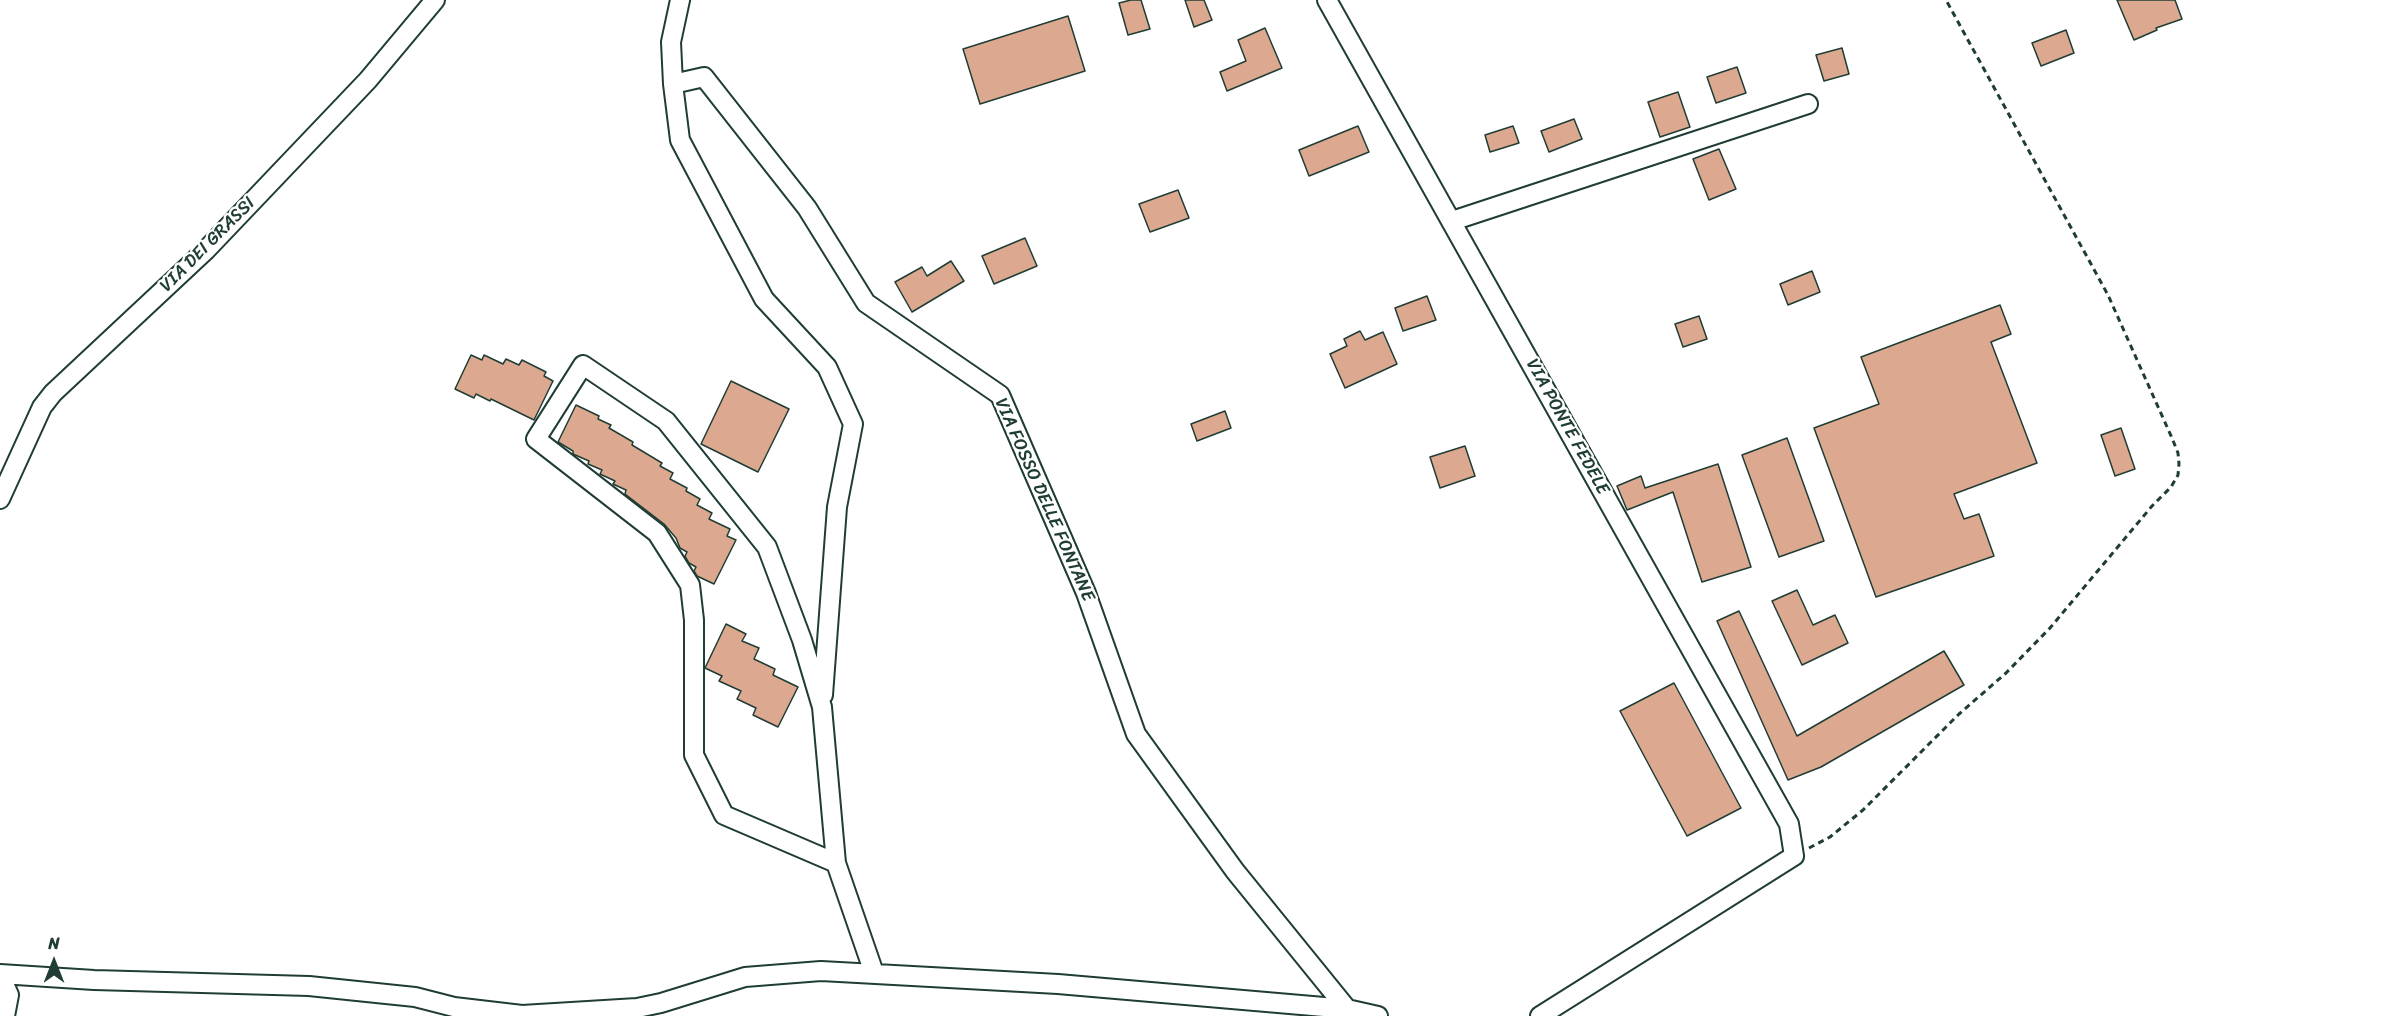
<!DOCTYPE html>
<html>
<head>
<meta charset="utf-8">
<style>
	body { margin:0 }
	#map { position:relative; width:2392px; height:1016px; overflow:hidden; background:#fff; font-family:Sriracha,sans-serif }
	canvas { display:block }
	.north { position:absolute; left:24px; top:932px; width:60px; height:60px; -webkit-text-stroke:4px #fff; paint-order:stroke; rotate:0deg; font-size:16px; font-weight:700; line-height:24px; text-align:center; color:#1f3d34 }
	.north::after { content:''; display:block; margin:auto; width:21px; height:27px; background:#1f3d34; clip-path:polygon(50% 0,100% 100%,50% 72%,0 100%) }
</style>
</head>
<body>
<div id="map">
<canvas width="2392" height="1016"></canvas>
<div class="north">N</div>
</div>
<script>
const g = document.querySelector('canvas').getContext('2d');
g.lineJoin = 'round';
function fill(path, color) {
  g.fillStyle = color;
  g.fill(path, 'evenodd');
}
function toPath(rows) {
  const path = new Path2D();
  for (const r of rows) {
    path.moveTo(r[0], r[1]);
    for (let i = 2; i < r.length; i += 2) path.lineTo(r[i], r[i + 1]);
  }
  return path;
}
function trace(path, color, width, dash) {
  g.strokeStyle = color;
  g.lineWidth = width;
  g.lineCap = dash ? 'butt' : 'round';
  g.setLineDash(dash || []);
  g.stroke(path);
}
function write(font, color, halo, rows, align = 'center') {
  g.font = font + ' Sriracha,sans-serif';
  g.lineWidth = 4.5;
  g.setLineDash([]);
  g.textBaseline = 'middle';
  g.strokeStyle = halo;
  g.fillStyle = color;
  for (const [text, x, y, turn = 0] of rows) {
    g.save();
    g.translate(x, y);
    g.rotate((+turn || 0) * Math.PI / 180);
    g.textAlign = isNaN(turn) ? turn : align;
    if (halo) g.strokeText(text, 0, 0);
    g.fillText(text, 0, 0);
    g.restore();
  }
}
const building = toPath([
	[1131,0,1141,0,1150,29,1128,35,1119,3,1131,0],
	[1185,0,1204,0,1212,20,1194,27,1185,0],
	[2117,0,2175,0,2182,19,2156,28,2157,30,2134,40,2117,0],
	[1068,16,1085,71,980,104,963,49,1068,16],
	[1265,28,1282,68,1227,91,1220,72,1246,61,1238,40,1265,28],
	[2066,30,2074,53,2041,66,2032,43,2066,30],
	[1842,48,1849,74,1824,81,1816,55,1842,48],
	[1737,67,1746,93,1716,103,1707,77,1737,67],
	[1678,92,1690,127,1660,137,1648,102,1678,92],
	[1574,119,1582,139,1549,152,1541,131,1574,119],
	[1358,126,1369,152,1309,176,1299,150,1358,126],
	[1513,126,1519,143,1490,152,1485,135,1513,126],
	[1719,149,1736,189,1709,200,1693,159,1719,149],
	[1178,190,1189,218,1150,232,1139,204,1178,190],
	[1025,238,1037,266,994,284,982,256,1025,238],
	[951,261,964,281,912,312,895,282,922,267,927,276,951,261],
	[1812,271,1820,292,1788,305,1780,284,1812,271],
	[1427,296,1436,320,1403,331,1395,308,1427,296],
	[2000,305,2011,334,1991,342,2037,463,1954,494,1964,519,1979,514,1994,556,1876,597,1814,428,1879,404,1861,357,2000,305],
	[1699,316,1707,339,1683,347,1675,324,1699,316],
	[1360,331,1365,340,1383,332,1397,364,1345,388,1330,354,1347,346,1344,339,1360,331],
	[471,355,482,360,484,355,503,364,506,359,519,365,522,360,546,372,544,376,553,381,534,420,491,399,490,401,476,394,474,398,455,389,471,355],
	[731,381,789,409,758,472,701,444,731,381],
	[576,405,599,416,598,419,611,425,609,428,633,442,632,445,662,463,660,466,673,473,670,479,687,488,686,491,700,499,697,505,712,513,709,519,730,529,727,536,736,540,714,584,697,576,694,571,696,567,689,563,685,556,687,552,680,548,676,538,664,524,625,494,626,490,613,484,615,481,600,474,602,470,588,464,589,461,573,454,573,451,558,442,576,405],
	[1225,411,1231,428,1197,441,1191,424,1225,411],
	[2121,428,2135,469,2115,476,2101,435,2121,428],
	[1787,438,1824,541,1779,557,1742,455,1787,438],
	[1465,446,1475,476,1440,488,1430,457,1465,446],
	[1718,464,1751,567,1702,582,1673,492,1627,510,1617,486,1641,476,1645,488,1718,464],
	[1797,590,1813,625,1835,615,1848,643,1802,665,1772,601,1797,590],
	[1739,611,1797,736,1944,651,1964,685,1821,767,1788,780,1717,621,1739,611],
	[726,624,746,634,742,641,759,648,754,659,775,669,773,675,798,687,778,727,753,715,756,708,737,699,741,691,719,681,722,676,705,668,726,624],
	[1674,683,1741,808,1687,836,1620,711,1674,683]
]);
fill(building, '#dca990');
trace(building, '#1f3d34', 1.5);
const minor = toPath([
	[680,0,671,42,673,84,704,77,807,208,866,303,1000,395,1086,593,1136,734,1235,871,1347,1009],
	[1327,0,1789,824,1794,856,1540,1016],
	[673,84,680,140,764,299,827,367,853,424,837,507,823,695],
	[1452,221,1808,104],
	[0,499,42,407,53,393,206,250,368,80,435,0],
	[836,863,724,815,694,755,694,620,690,585,657,533,536,439,583,365,666,421,767,547,802,640,822,707,836,863,874,973],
	[0,974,94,980,309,986,415,997,454,1007,522,1015,637,1008,661,1003,745,977,821,971,1058,984,1347,1009,1378,1016],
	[0,975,9,995,5,1016]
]);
trace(minor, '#1f3d34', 22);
trace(toPath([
	[1809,848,1830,837,1863,810,1959,714,2006,673,2050,628,2152,506,2171,487,2178,475,2179,464,2178,453,2172,438,2108,295,1946,0]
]), '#1f3d34', 3, [6, 4.5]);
trace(minor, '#fff', 18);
write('18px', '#1f3d34', '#fff', [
	["VIA DEI GRASSI",208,245,-45],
	["VIA PONTE FEDELE",1567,427,61],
	["VIA FOSSO DELLE FONTANE",1044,500,66]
]);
</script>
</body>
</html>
